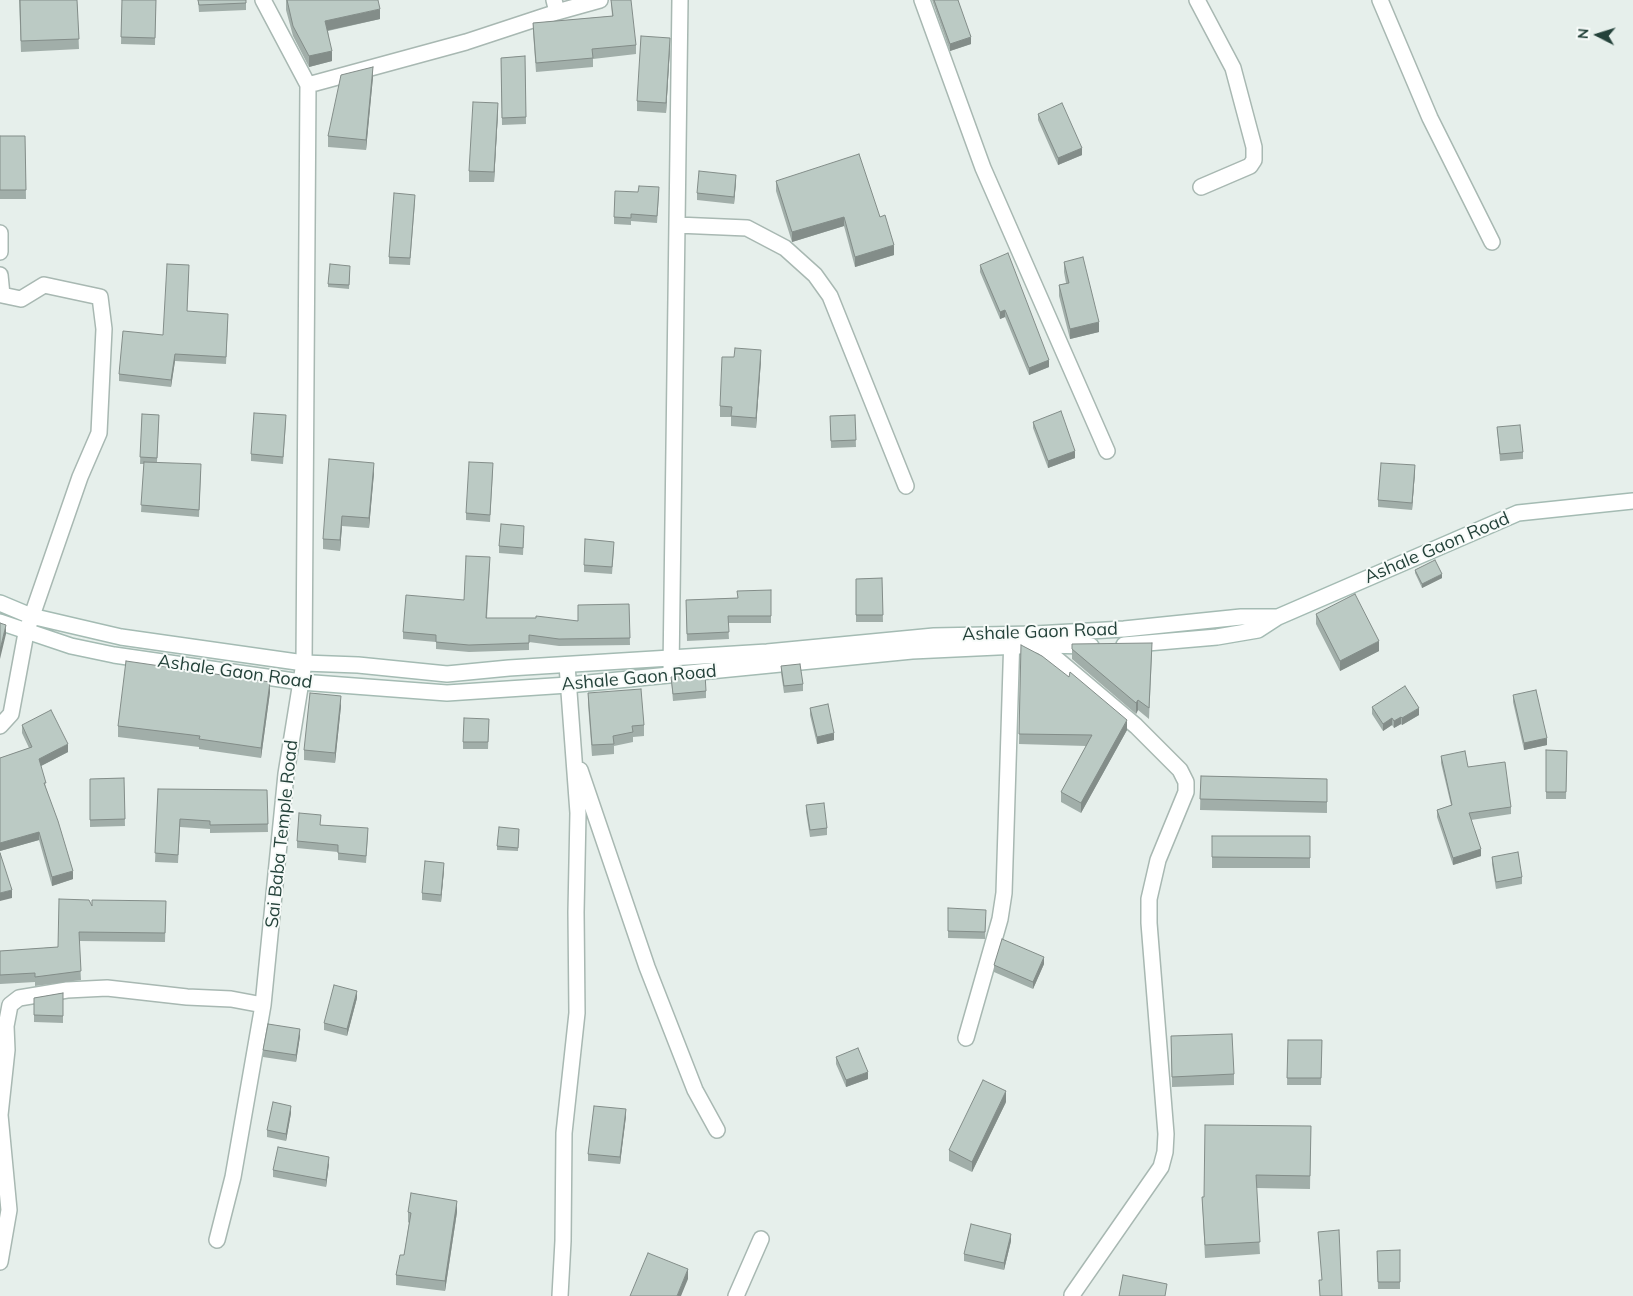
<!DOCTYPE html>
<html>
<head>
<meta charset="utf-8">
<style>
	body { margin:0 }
	#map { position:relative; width:1633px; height:1296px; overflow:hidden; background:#e6efeb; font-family:Mulish,sans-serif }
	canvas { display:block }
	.north { position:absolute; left:1573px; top:10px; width:50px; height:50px; -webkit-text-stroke:4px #f7fbf9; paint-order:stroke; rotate:275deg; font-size:14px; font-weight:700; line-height:20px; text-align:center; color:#24423a }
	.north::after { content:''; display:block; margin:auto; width:18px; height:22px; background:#24423a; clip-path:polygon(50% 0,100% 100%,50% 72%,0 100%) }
</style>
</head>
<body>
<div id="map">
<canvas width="1633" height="1296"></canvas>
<div class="north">N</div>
</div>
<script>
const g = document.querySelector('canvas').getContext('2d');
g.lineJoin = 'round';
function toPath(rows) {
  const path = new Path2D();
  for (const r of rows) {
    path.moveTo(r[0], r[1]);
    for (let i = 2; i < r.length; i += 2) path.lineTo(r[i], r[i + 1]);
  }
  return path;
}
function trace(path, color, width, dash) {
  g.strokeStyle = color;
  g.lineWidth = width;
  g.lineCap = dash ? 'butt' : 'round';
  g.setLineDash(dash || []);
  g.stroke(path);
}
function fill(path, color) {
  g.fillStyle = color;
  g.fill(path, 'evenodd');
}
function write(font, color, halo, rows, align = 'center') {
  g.font = font + ' Mulish,sans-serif';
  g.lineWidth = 4;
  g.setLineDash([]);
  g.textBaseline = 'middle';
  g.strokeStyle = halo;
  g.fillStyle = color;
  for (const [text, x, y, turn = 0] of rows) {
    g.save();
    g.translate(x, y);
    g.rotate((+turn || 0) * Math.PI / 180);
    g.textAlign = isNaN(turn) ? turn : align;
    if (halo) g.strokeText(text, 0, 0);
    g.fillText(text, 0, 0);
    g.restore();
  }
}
const street = toPath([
	[263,0,308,85],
	[554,0,557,12,600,0],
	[922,0,983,168,1107,451],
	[1197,0,1233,68,1254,147,1254,160,1250,166,1201,187],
	[1380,0,1430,118,1492,242],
	[677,225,747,228,785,248,815,275,830,296,906,486],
	[0,233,0,252],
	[0,275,2,295,21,299,44,285,100,297,104,329,99,433,80,477,26,633,11,714,0,726],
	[1037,638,1040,645,1136,726,1180,770,1186,782,1186,792,1158,860,1149,899,1149,923,1166,1134,1165,1152,1161,1167,1072,1295],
	[671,671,680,0],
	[580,770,647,967,695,1090,717,1130],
	[966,1038,1000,919,1004,893,1012,635],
	[217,1240,233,1177,263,1005,286,774,304,663,308,85,466,42,557,12],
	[0,1262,9,1210,0,1115,7,1050,6,1026,10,1005,19,998,67,990,107,988,187,997,231,999,263,1005],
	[560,1296,563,1241,564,1133,577,1013,576,912,578,813,567,665],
	[736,1296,761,1239]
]);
const secondary = toPath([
	[0,603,31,616,121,637,304,663,358,665,447,674,509,668,767,652,934,636,1035,634,1124,629,1241,617,1278,617],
	[0,622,71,646,114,655,301,682,447,693,568,685,912,651,1040,645,1091,646],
	[1124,645,1217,637,1258,630,1278,617,1518,513,1633,501]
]);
trace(street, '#a8b8b2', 18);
trace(secondary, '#a4bbb3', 18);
trace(street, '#fff', 15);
trace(secondary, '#fff', 15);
fill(toPath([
	[19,0,77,0,79,49,21,52],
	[122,0,156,0,155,45,121,44],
	[198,0,246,0,246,10,199,12],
	[286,0,380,19,328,31,332,61,309,67,293,36,286,10],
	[611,0,636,45,636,54,593,59,593,67,536,72,533,32,533,23,612,16],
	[932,0,958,0,971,44,950,51],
	[670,48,666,113,637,111,637,101],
	[525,56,526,124,502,125,501,58],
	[373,77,366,150,328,147,328,136],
	[498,113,494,182,469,182,469,171],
	[1038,114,1082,155,1058,165,1038,120],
	[0,136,25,136,26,199,0,199],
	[776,181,880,217,894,255,855,267,844,226,792,242,776,191],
	[736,182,734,204,697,200,697,193],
	[659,194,657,223,631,221,631,225,614,224,614,217],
	[415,202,410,265,389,264,389,257],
	[1064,262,1099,332,1070,339,1059,296,1059,285,1066,283,1064,272],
	[980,265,1049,367,1029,375,1005,317,1000,319,980,272],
	[350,270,349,289,328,287,328,284],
	[189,272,187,311,228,321,226,364,175,361,171,387,119,381,119,374,163,335],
	[761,360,756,428,731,426,731,417,720,417,720,406],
	[142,414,159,415,157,462,201,471,199,517,141,512,144,464,140,464],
	[855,415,856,447,831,448,830,416],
	[286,422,283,464,251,461,251,454],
	[1033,422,1075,458,1048,468,1033,428],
	[1497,427,1523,452,1523,459,1500,461],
	[493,470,490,522,466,520,466,513],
	[1415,472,1412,510,1378,507,1378,500],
	[374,473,369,528,342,526,340,551,323,549,323,539],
	[524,533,523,555,499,553,499,546],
	[614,549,612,574,584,572,584,565],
	[490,564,487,618,578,621,629,604,630,645,559,646,529,642,529,650,469,652,436,649,436,642,403,639,403,632,464,600],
	[1415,570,1442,578,1422,588,1415,573],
	[882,578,883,622,856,622,856,579],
	[771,590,771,623,728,623,729,639,687,641,686,600,737,598],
	[1316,614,1379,651,1340,671,1316,624],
	[1021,645,1127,730,1081,813,1061,802,1061,792,1086,746,1019,744],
	[1072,649,1152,653,1149,719,1138,710,1136,714,1072,659],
	[781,666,803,684,803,691,784,693,781,673],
	[671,677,706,691,706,698,673,701],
	[270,692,261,758,199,749,199,747,118,737,118,726],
	[588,693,644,725,644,736,633,737,633,742,614,746,614,754,592,756,588,704],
	[1513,695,1547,745,1524,750,1513,702],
	[341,706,335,763,304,760,304,750],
	[1372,707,1419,715,1402,725,1401,724,1394,728,1392,725,1383,731,1372,714],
	[810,708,834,740,817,744,810,715],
	[489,719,488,749,463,749,463,742],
	[22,725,68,752,41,766,46,788,73,879,52,886,39,840,0,851,0,758,29,748,22,733],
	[1546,750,1567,751,1566,799,1546,799],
	[1441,756,1468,767,1511,807,1511,814,1471,820,1481,856,1453,865,1437,817,1437,810,1451,805,1441,763],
	[1201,776,1327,779,1327,813,1200,810],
	[124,778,125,826,90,827,90,779],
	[158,789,267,790,268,832,210,833,210,829,180,827,178,863,155,862],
	[806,805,827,828,827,835,810,837,806,812],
	[321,825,368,835,366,863,338,860,338,852,297,848,297,841],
	[519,829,518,851,497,850,497,846],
	[1212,836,1310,836,1310,868,1212,868],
	[1492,857,1522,877,1522,884,1496,889,1492,864],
	[444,870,441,902,422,900,422,893],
	[166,901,165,942,79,941,81,980,35,986,35,982,0,984,0,951,58,947,92,906],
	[948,908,986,917,985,939,948,938],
	[1044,964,1033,989,994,972,994,965],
	[63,993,63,1023,34,1022,34,998],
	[357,998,347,1036,324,1030,324,1023],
	[300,1036,296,1062,263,1057,263,1050],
	[1171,1036,1234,1074,1234,1085,1172,1087],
	[1288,1040,1322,1040,1321,1085,1287,1085],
	[836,1057,868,1079,846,1087,836,1064],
	[1006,1102,972,1172,949,1161,949,1150],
	[291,1113,286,1141,267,1137,267,1130],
	[626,1116,620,1164,588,1161,588,1154],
	[1311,1126,1310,1189,1256,1188,1260,1254,1205,1258,1202,1197,1204,1197],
	[329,1164,326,1187,273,1177,273,1170],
	[408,1212,457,1212,445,1291,396,1285,396,1275,404,1255,409,1223,408,1222],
	[1011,1241,1004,1270,964,1261,964,1254],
	[1400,1250,1400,1289,1378,1289,1377,1251]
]), '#a1aea9');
fill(toPath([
	[380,9,380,19,325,31,325,21],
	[971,37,971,44,950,51,950,44],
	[670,38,670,48,666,113,666,103],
	[332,51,332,61,309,67,309,56],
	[373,67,373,77,366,150,366,140],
	[498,103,498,113,494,182,494,172],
	[1082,148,1082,155,1058,165,1058,158],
	[736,175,736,182,734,204,734,197],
	[844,217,844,226,792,242,792,232],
	[894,245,894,255,855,267,855,257],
	[1005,310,1005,317,1000,319,1000,312],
	[1099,322,1099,332,1070,339,1070,329],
	[761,350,761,360,756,428,756,418],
	[175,354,175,361,171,387,171,380],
	[1049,360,1049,367,1029,375,1029,368],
	[1075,451,1075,458,1048,468,1048,461],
	[374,463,374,473,369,528,369,518],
	[1415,465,1415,472,1412,510,1412,503],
	[342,516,342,526,340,551,340,540],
	[1442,574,1442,578,1422,588,1422,584],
	[6,625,6,634,0,659,0,650],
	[1379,641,1379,651,1340,671,1340,661],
	[270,682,270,692,261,758,261,748],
	[341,696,341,706,335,763,335,753],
	[1138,700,1138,710,1136,714,1136,703],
	[1419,708,1419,715,1402,725,1402,718],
	[1401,717,1401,724,1394,728,1394,721],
	[1392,718,1392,725,1383,731,1383,724],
	[1127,720,1127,730,1081,813,1081,803],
	[834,733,834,740,817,744,817,737],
	[1547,738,1547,745,1524,750,1524,743],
	[68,744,68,752,39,767,39,759],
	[39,832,39,840,0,851,0,843],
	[1481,849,1481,856,1453,865,1453,858],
	[444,863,444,870,441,902,441,895],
	[73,871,73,879,52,886,52,877],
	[12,890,12,898,0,901,0,893],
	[1044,957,1044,964,1033,989,1033,982],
	[357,991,357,998,347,1036,347,1029],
	[300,1029,300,1036,296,1062,296,1055],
	[868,1072,868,1079,846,1087,846,1080],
	[1006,1091,1006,1102,972,1172,972,1162],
	[291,1106,291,1113,286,1141,286,1134],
	[626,1109,626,1116,620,1164,620,1157],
	[329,1157,329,1164,326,1187,326,1180],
	[457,1201,457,1212,445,1291,445,1281],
	[1011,1234,1011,1241,1004,1270,1004,1263],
	[688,1269,688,1279,681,1296,677,1296]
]), '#838d89');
const building = toPath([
	[20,0,77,0,79,39,21,41,20,0],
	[122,0,156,0,155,38,121,37,122,0],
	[198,0,246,0,246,3,199,5,198,0],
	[287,0,378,0,380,9,325,21,332,51,309,56,293,26,287,0],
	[611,0,631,0,636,45,592,49,593,58,536,63,533,23,613,16,611,0],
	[934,0,958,0,971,37,950,44,934,0],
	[641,36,670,38,666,103,637,101,641,36],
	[525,56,526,117,502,118,501,58,525,56],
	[373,67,366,140,328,136,341,75,373,67],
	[473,102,498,103,494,172,469,171,473,102],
	[1062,103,1082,148,1058,158,1038,114,1062,103],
	[0,136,25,136,26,190,0,190,0,136],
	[859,154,880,217,885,215,894,245,855,257,844,217,792,232,776,181,859,154],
	[699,171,736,175,734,197,697,193,699,171],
	[639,186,659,187,657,216,631,214,631,218,614,217,615,191,638,192,639,186],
	[394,193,415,195,410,258,389,257,394,193],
	[1008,253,1049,360,1029,368,1005,310,1000,312,980,265,1008,253],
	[1083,257,1099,322,1070,329,1059,285,1069,283,1064,262,1083,257],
	[167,264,189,265,187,311,228,314,226,357,175,354,171,380,119,374,123,331,163,335,167,264],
	[330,264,350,266,349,285,328,284,330,264],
	[735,348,761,350,756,418,731,416,732,407,720,406,722,357,734,357,735,348],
	[1061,411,1075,451,1048,461,1033,422,1061,411],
	[254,413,286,415,283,457,251,454,254,413],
	[142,414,159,415,157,458,140,457,142,414],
	[855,415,856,440,831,441,830,416,855,415],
	[1520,425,1523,452,1500,454,1497,427,1520,425],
	[329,459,374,463,369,518,342,516,340,540,323,539,329,459],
	[144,462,201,464,199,510,141,505,144,462],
	[469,462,493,463,490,515,466,513,469,462],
	[1381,463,1415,465,1412,503,1378,500,1381,463],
	[501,524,524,526,523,548,499,546,501,524],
	[585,539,614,542,612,567,584,565,585,539],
	[466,556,490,557,486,618,536,618,536,616,578,621,578,605,629,604,630,638,559,639,529,635,529,643,469,645,436,642,436,635,403,632,406,595,464,600,466,556],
	[1435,560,1442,574,1422,584,1415,570,1435,560],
	[882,578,883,615,856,615,856,579,882,578],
	[771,590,771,616,728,616,729,632,687,634,686,600,738,598,737,591,771,590],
	[1355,594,1379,641,1340,661,1316,614,1355,594],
	[0,623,6,625,0,650,0,623],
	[1152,643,1149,708,1138,700,1136,703,1072,649,1072,644,1152,643],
	[1021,645,1042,656,1069,677,1070,672,1127,720,1081,803,1061,792,1092,735,1019,734,1021,645],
	[126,661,270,682,261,748,199,739,200,736,118,726,126,661],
	[800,664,803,684,784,686,781,666,800,664],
	[705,674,706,691,673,694,671,677,705,674],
	[1405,686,1419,708,1402,718,1401,717,1394,721,1392,718,1383,724,1372,707,1405,686],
	[641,689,644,725,632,726,633,732,613,736,614,744,592,745,588,693,641,689],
	[1536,690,1547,738,1524,743,1513,695,1536,690],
	[310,693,341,696,335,753,304,750,310,693],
	[828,704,834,733,817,737,810,708,828,704],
	[51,710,68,744,39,759,46,783,44,783,58,821,73,871,52,877,39,832,0,843,0,758,32,747,22,725,51,710],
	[464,718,489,719,488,742,463,742,464,718],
	[1546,750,1567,751,1566,792,1546,792,1546,750],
	[1465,751,1468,767,1505,762,1511,807,1469,813,1481,849,1453,858,1437,810,1452,805,1441,756,1465,751],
	[1201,776,1327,779,1327,802,1200,799,1201,776],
	[124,778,125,819,90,820,90,779,124,778],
	[158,789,267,790,268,824,210,825,210,821,180,819,178,855,155,853,158,789],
	[824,803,827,828,810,830,806,805,824,803],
	[299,813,321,815,320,825,368,828,366,856,338,853,338,845,297,841,299,813],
	[499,827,519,829,518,848,497,846,499,827],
	[1212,836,1310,836,1310,858,1212,857,1212,836],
	[1518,852,1522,877,1496,882,1492,857,1518,852],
	[0,853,12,890,0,893,0,853],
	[425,861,444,863,441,895,422,893,425,861],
	[59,899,89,900,92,906,92,900,166,901,165,933,79,932,81,971,35,977,35,973,0,975,0,951,58,947,59,899],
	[948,908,986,910,985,932,948,931,948,908],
	[1002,939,1044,957,1033,982,994,965,1002,939],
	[334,985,357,991,347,1029,324,1023,334,985],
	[63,993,63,1016,34,1015,34,998,63,993],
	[268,1024,300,1029,296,1055,263,1050,268,1024],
	[1232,1034,1234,1074,1172,1077,1171,1036,1232,1034],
	[1288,1040,1322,1040,1321,1078,1287,1078,1288,1040],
	[858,1048,868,1072,846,1080,836,1057,858,1048],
	[983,1080,1006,1091,972,1162,949,1150,983,1080],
	[273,1102,291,1106,286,1134,267,1130,273,1102],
	[594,1106,626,1109,620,1157,588,1154,594,1106],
	[1205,1125,1311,1126,1310,1176,1256,1175,1260,1242,1205,1245,1202,1197,1204,1197,1205,1125],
	[278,1147,329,1157,326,1180,273,1170,278,1147],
	[411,1193,457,1201,445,1281,396,1275,400,1255,404,1255,411,1213,408,1212,411,1193],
	[971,1224,1011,1234,1004,1263,964,1254,971,1224],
	[1339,1230,1342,1296,1320,1296,1319,1280,1322,1280,1318,1232,1339,1230],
	[1400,1250,1400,1282,1378,1282,1377,1251,1400,1250],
	[648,1253,688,1269,677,1296,630,1296,648,1253],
	[1123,1275,1167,1284,1165,1296,1119,1296,1123,1275]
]);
fill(building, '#bbcac4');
trace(building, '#838d89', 1);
write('18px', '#24423a', '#f7fbf9', [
	["Ashale Gaon Road",1437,548,-23],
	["Ashale Gaon Road",1040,632,-2],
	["Ashale Gaon Road",235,672,8],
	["Ashale Gaon Road",639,678,-5],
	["Sai Baba Temple Road",282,834,-84]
]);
</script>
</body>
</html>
